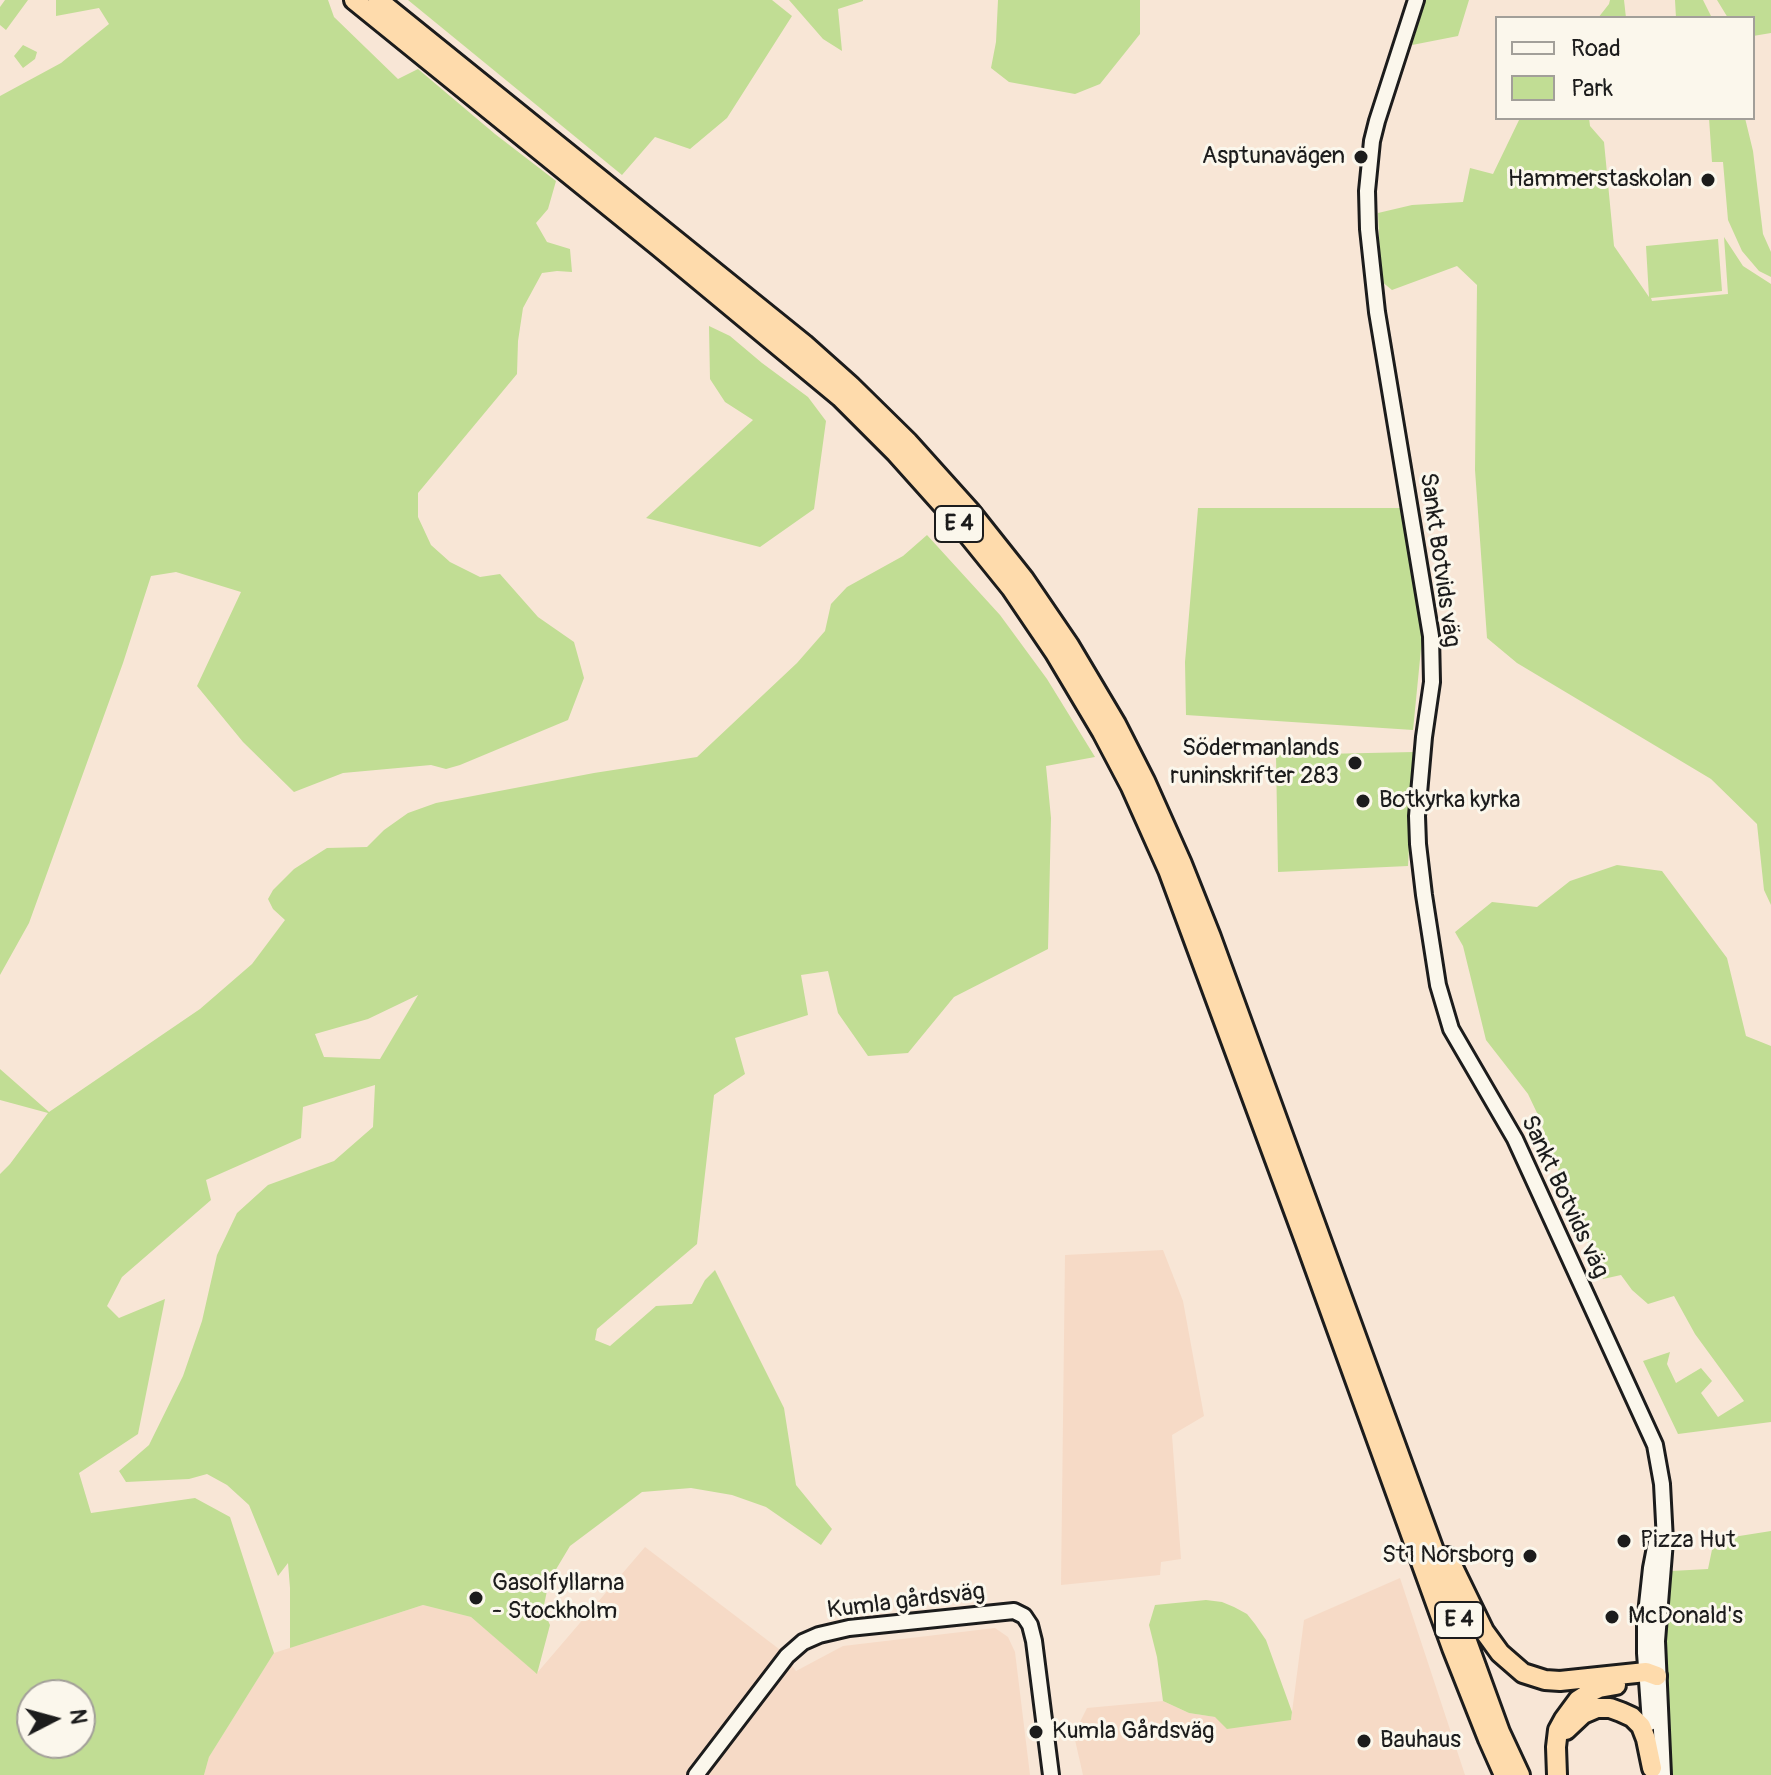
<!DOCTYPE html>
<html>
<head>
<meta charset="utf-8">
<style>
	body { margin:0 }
	#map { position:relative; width:1771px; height:1775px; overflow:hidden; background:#f8e6d6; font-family:Pangolin,sans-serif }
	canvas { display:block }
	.legend { position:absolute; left:1495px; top:16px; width:260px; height:104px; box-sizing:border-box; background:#fbf7ec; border:2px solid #a29f99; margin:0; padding:10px 14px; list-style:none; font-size:24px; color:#1c1c1c }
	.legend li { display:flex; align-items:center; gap:16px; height:40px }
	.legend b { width:40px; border:2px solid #a29f99 }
	.north { position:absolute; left:16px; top:1679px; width:80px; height:80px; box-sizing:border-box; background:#fbf7ec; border:2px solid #a29f99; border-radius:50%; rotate:84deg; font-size:22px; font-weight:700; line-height:32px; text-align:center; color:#1c1c1c }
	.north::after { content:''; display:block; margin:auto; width:28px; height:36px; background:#1c1c1c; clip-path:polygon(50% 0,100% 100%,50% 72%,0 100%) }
</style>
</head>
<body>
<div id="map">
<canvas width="1771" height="1775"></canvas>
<ul class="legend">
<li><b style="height:10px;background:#fbf7ec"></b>Road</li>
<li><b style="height:22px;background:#c1dd94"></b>Park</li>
</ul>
<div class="north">N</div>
</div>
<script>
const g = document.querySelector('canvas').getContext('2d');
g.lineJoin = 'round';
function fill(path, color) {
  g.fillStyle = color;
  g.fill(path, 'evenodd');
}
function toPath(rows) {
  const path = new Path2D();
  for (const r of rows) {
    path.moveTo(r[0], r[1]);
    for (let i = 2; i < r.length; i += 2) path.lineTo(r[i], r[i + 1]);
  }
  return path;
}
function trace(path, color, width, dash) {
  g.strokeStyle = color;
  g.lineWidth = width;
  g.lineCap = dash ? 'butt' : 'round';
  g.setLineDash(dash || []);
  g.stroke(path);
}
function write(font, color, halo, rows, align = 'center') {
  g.font = font + ' Pangolin,sans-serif';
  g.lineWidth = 6;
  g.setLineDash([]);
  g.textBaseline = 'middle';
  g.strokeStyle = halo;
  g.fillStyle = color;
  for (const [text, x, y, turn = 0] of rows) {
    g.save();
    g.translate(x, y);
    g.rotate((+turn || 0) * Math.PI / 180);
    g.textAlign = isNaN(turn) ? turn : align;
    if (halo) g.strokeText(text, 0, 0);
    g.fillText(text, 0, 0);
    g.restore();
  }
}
fill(toPath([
	[1163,1250,1183,1301,1204,1416,1172,1435,1181,1559,1161,1562,1160,1575,1061,1585,1065,1255],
	[645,1547,779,1649,796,1671,843,1646,995,1628,1008,1637,1015,1652,1030,1775,204,1775,209,1757,274,1653,423,1605,471,1617,537,1673],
	[1400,1578,1465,1775,1083,1775,1075,1740,1081,1720,1087,1708,1163,1701,1189,1713,1215,1717,1291,1720,1304,1620]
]), '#f6dac6');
fill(toPath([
	[5,0,28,0,6,30,0,25,0,7],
	[56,0,328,0,334,17,398,79,418,69,495,134,556,181,548,209,536,223,547,242,570,249,572,272,557,271,542,273,523,308,518,341,517,374,418,493,418,517,431,545,450,562,480,577,500,574,538,617,574,642,584,678,568,720,460,765,446,769,431,765,343,773,294,792,243,742,197,686,241,592,176,572,151,576,123,663,29,923,0,975,0,96,61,63,109,24,99,8,56,16],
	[408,0,772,0,792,16,727,118,690,149,655,137,622,175],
	[789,0,863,0,863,1,838,9,842,51,823,39],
	[998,0,1140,0,1140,34,1100,84,1075,94,1009,82,991,68,996,42],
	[1425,0,1469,0,1458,36,1412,45],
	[1610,0,1624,0,1626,18,1598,18,1609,4],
	[1675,0,1703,0,1712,18,1676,18],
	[1717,0,1771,0,1771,33,1753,36,1753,18,1728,18],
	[23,45,37,52,35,59,23,68,14,56],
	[1520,118,1589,118,1590,126,1604,142,1614,246,1649,297,1646,246,1718,239,1722,291,1651,298,1652,301,1728,294,1724,237,1743,266,1771,284,1771,905,1764,890,1757,824,1711,779,1517,663,1487,638,1475,470,1477,285,1457,266,1392,290,1381,281,1378,213,1412,205,1463,202,1470,168,1493,174],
	[1709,118,1745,118,1753,151,1763,234,1771,252,1771,277,1759,271,1742,251,1728,220,1723,162,1712,162],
	[709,326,730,336,762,363,808,397,826,421,814,509,760,547,646,518,753,420,725,402,710,379],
	[1198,508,1401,508,1422,639,1413,730,1186,715,1185,662],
	[927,535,1000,615,1047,679,1095,757,1046,766,1051,818,1048,949,954,997,908,1053,868,1056,838,1013,828,971,801,975,808,1015,735,1038,745,1074,714,1095,697,1244,597,1329,595,1340,610,1346,656,1306,692,1304,705,1280,715,1270,784,1408,796,1485,832,1529,821,1545,766,1507,732,1495,691,1488,642,1492,570,1546,549,1581,543,1610,550,1625,537,1674,471,1617,423,1605,290,1648,290,1588,288,1563,278,1576,249,1505,227,1485,207,1474,189,1479,126,1482,119,1471,149,1445,183,1376,202,1321,217,1255,237,1213,268,1185,334,1161,373,1127,375,1085,303,1107,301,1138,206,1180,211,1200,122,1277,107,1306,119,1318,165,1299,138,1434,79,1473,91,1513,195,1498,230,1517,274,1653,209,1757,204,1775,0,1775,0,1174,10,1164,48,1113,0,1100,0,1069,49,1112,200,1009,252,964,285,920,273,909,268,899,273,890,294,869,327,848,367,847,384,830,408,813,436,803,594,773,697,757,797,663,825,631,831,604,847,587,903,556],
	[418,995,380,1059,324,1057,315,1034,368,1019],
	[32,1695,80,1695,80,1743,32,1743],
	[1414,752,1408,866,1278,872,1276,755],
	[1617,865,1662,871,1727,958,1746,1036,1771,1046,1771,1422,1678,1434,1643,1361,1670,1352,1667,1364,1676,1383,1701,1368,1712,1381,1701,1393,1718,1417,1744,1401,1695,1334,1674,1296,1648,1304,1632,1290,1621,1275,1603,1279,1557,1167,1538,1115,1528,1094,1486,1040,1463,946,1455,932,1492,902,1537,907,1570,881],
	[1771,1531,1771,1775,1671,1775,1664,1642,1671,1571,1708,1569,1714,1540],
	[1206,1600,1222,1602,1234,1607,1247,1614,1255,1624,1266,1640,1292,1712,1291,1720,1227,1729,1215,1717,1189,1713,1163,1701,1157,1657,1149,1625,1155,1605]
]), '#c1dd94');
const secondary = toPath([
	[1416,0,1377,121,1372,141,1367,191,1368,229,1377,312,1431,636,1432,682,1424,737,1417,816,1418,844,1424,895,1438,985,1451,1029,1515,1139,1655,1445,1662,1484,1665,1541,1657,1641,1663,1775],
	[1650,1723,1645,1653,1645,1623,1651,1568,1657,1537],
	[696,1775,787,1656,803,1642,819,1635,849,1628,1014,1611,1024,1616,1030,1625,1034,1641,1051,1775]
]);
const highway = toPath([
	[354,0,659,247,840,397,896,453,956,520,1011,588,1055,653,1102,732,1131,787,1168,870,1305,1241,1452,1648,1488,1739,1504,1775],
	[378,0,804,344,851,386,908,442,970,511,1024,579,1069,645,1116,724,1145,781,1182,864,1211,937,1500,1732,1520,1775],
	[1448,1557,1484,1631,1500,1653,1523,1673,1545,1680,1560,1681,1646,1672,1657,1676],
	[1566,1730,1583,1714,1597,1708,1610,1708,1621,1712,1632,1717,1641,1726,1646,1739,1652,1768],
	[1557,1775,1556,1747,1558,1730,1564,1719,1578,1700,1589,1693,1599,1688,1616,1685]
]);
trace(secondary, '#1c1c1c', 20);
trace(highway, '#1c1c1c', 24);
trace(secondary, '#fbf7ec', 14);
trace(highway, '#fedbac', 18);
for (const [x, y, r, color] of [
	[1361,157,8,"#1c1c1c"],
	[1708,180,8,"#1c1c1c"],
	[1355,763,8,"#1c1c1c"],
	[1363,801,8,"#1c1c1c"],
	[1624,1541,8,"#1c1c1c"],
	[1530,1556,8,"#1c1c1c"],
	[476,1598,8,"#1c1c1c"],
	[1612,1617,8,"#1c1c1c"],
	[1036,1732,8,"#1c1c1c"],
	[1364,1741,8,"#1c1c1c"]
]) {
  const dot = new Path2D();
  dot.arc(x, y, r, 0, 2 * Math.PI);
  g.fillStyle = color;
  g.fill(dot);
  trace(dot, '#fbf7ec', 3);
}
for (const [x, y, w] of [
	[959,524,48],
	[1459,1620,48]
]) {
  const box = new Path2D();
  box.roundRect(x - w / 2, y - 18, w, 36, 6);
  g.fillStyle = '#fbf7ec';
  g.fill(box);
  trace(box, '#1c1c1c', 2);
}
write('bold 22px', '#1c1c1c', null, [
	["E 4",959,524],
	["E 4",1459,1620]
]);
write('24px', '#1c1c1c', '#fbf7ec', [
	["Asptunavägen",1345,157,"right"],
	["Hammerstaskolan",1692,180,"right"],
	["Södermanlands",1339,749,"right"],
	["runinskrifter 283",1339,777,"right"],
	["Botkyrka kyrka",1379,801],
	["Pizza Hut",1640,1541],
	["St1 Norsborg",1514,1556,"right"],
	["Gasolfyllarna",492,1584],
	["- Stockholm",492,1612],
	["McDonald's",1628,1617],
	["Kumla Gårdsväg",1052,1732],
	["Bauhaus",1380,1741]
], 'left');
write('24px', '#1c1c1c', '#fbf7ec', [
	["Sankt Botvids väg",1439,560,82],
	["Sankt Botvids väg",1564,1197,65],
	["Kumla gårdsväg",906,1602,-7]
]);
</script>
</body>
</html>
